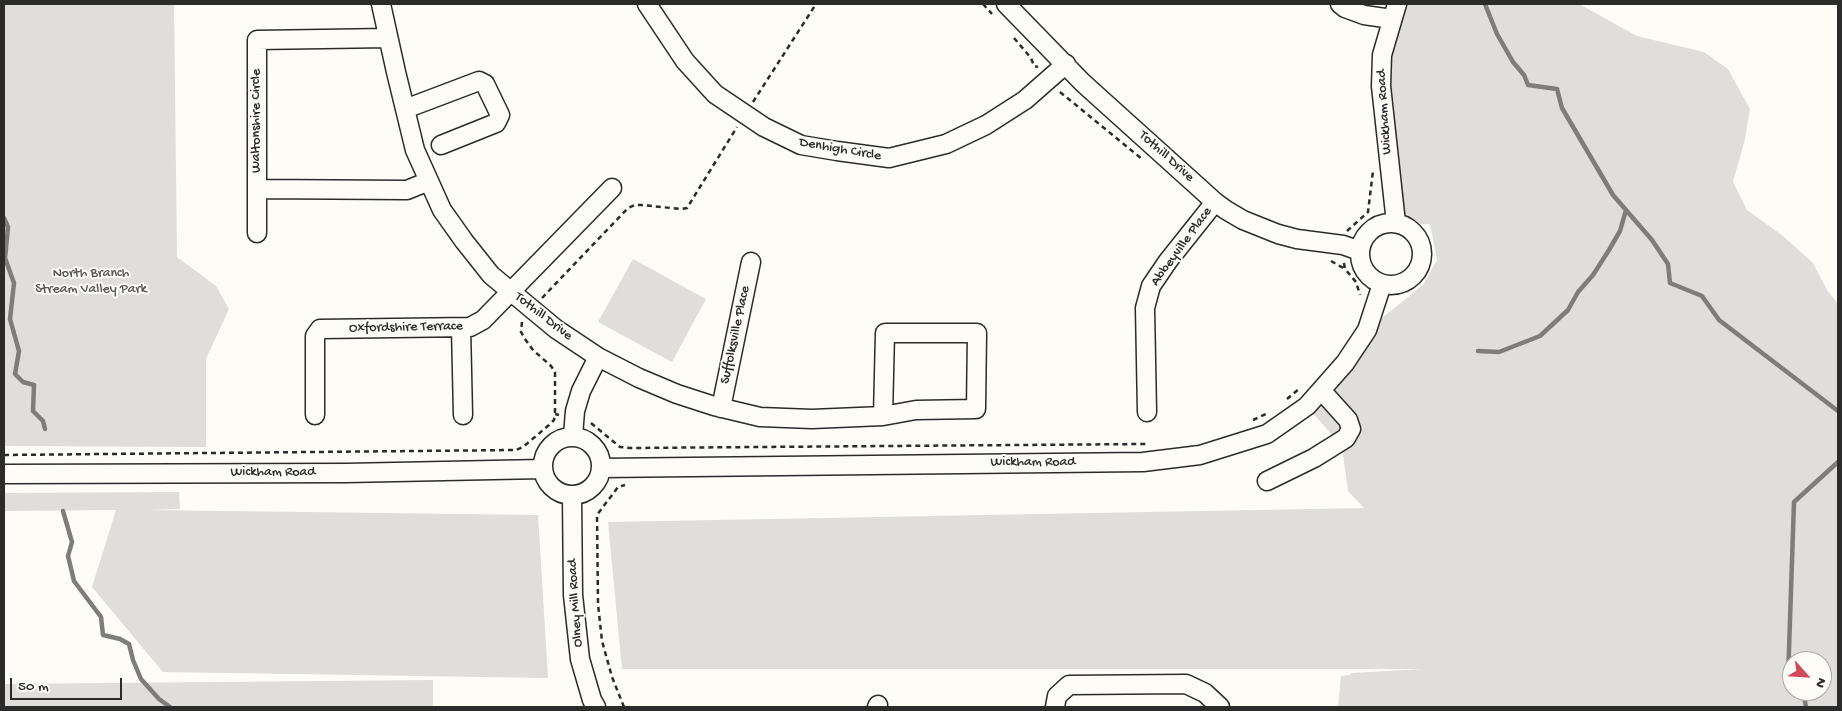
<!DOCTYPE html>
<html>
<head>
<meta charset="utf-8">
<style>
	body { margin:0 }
	#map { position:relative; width:1842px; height:711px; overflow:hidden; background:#fdfcf7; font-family:"Gochi Hand",sans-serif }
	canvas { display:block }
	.frame { position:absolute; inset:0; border:5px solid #2b2b2b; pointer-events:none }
	.north { position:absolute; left:1782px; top:651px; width:50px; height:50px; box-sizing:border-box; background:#fdfcf7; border:1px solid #a9a8a5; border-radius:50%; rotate:116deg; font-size:14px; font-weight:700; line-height:20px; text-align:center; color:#2b2b2b }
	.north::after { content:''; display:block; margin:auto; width:18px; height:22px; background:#d1495b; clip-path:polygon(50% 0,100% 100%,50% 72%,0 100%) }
	.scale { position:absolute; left:10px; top:678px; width:112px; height:22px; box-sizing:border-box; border:2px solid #2b2b2b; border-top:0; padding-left:6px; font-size:15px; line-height:18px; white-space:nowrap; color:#2b2b2b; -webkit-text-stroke:4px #fdfcf7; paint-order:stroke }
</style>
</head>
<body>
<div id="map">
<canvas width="1842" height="711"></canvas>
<div class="frame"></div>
<div class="north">N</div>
<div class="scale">50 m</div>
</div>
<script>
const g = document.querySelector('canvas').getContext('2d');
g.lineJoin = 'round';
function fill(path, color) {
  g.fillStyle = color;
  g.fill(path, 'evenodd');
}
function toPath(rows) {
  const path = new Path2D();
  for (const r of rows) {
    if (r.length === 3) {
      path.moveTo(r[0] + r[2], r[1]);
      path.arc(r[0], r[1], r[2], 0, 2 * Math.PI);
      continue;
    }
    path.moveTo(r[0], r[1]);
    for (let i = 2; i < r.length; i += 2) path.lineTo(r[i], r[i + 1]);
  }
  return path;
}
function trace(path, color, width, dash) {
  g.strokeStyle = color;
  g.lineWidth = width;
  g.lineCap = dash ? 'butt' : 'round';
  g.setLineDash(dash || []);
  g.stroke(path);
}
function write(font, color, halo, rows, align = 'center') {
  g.font = font + ' "Gochi Hand",sans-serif';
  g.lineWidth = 4;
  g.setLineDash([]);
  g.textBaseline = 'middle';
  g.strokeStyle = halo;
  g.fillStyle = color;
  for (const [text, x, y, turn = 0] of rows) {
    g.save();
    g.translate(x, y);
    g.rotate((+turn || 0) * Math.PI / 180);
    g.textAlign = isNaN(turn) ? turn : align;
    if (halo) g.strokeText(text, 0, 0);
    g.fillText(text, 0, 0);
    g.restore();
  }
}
fill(toPath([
	[4,4,174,4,177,257,216,286,229,309,206,359,206,447,4,446],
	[1397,4,1579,4,1637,36,1704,52,1728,69,1750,109,1745,139,1733,182,1747,210,1783,236,1813,263,1827,290,1838,304,1838,707,1338,707,1341,676,1350,675,1351,673,1423,669,622,669,608,522,1364,508,1348,491,1342,447,1307,406,1367,330,1423,285,1437,260,1430,224,1396,223,1381,86],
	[1792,661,1822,661,1822,691,1792,691],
	[633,259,706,299,672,362,598,322],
	[179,492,180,509,147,510,538,515,548,678,163,672,92,587,116,510,4,511,4,493],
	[433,680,433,707,4,707,4,684]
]), '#dfdeda');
trace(toPath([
	[1485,4,1497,34,1513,62,1524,75,1528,85,1557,89,1562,108,1613,195,1652,240,1668,264,1670,283,1702,296,1719,320,1838,411],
	[4,218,8,227,5,258,14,283,10,319,19,351,15,374,23,382,34,385,33,411,43,421,45,429],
	[1478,351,1499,352,1540,336,1568,310,1578,292,1593,275,1609,250,1620,231,1626,210],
	[63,511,72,542,68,556,74,581,101,617,103,635,120,639,129,644,133,660,141,679,159,699,170,707],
	[1792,683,1788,679,1794,502,1838,462],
	[1799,691,1804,696,1806,707]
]), '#7e7d7b', 4.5);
const minor = toPath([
	[381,4,396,72,415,150,442,210,464,241,491,275,556,329,598,357,639,378,677,394,714,406,760,417,812,419,883,416,916,410,976,409,977,333,885,333,883,416],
	[647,4,685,61,715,94,764,127,801,145,837,151,889,158,946,144,986,125,1025,100,1066,64],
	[1006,4,1083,83,1215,202,1226,210,1243,220,1278,234,1297,239,1343,245,1360,251],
	[1340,4,1345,8,1364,15,1392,19],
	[388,38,257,40,257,189,407,190,429,181],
	[405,109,479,81,485,84,500,115,496,123,441,145],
	[257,189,257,233],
	[1391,254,31],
	[1396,223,1381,86,1382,55,1397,4],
	[461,328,463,415],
	[721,408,751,262],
	[1147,412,1145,308,1151,286,1168,261,1215,202],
	[315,415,315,336,320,329,470,327,483,320,612,188],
	[573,436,575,411,581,391,598,357],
	[572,466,29],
	[601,468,1143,462,1200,455,1267,434,1307,406,1345,363,1367,330,1382,284],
	[4,474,346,473,542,469],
	[1267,481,1314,458,1346,438,1351,429,1348,420,1321,390],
	[572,496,573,595,580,659,592,700,596,707],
	[877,707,878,705],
	[1055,707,1057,696,1069,685,1186,684,1205,693,1220,707]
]);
trace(minor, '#2b2b2b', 21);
trace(toPath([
	[983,4,992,14],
	[1014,38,1031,58,1034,66,1038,67],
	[1060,92,1142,159],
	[753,102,816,4],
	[1347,231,1368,212,1373,171],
	[1331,261,1345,269],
	[1344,263,1345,269,1356,282,1360,295],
	[542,298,628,208,635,205,641,205,681,209,687,208,737,127],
	[522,322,521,332,525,339,533,350,551,366,555,372,555,414],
	[1287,399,1300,388],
	[1253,420,1266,414],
	[591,423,620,447,630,448,1147,444],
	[4,455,516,450,523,447,549,425,554,420,555,414,559,415],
	[624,707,612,677,602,641,598,604,597,515,618,487,625,485]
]), '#2b2b2b', 2.5, [5, 4]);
trace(minor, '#fdfcf7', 18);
write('14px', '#2b2b2b', '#fdfcf7', [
	["Wickham Road",1385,112,-94],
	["Waltonshire Circle",257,121,-90],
	["Denhigh Circle",840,150,10],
	["Tothill Drive",1166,157,42],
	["Abbeyville Place",1182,247,-54],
	["Tothill Drive",543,317,38],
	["Oxfordshire Terrace",406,328,-1],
	["Suffolksville Place",736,335,-78],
	["Wickham Road",1033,463],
	["Wickham Road",273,473],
	["Olney Mill Road",576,603,-94]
]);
write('14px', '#585857', '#fdfcf7', [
	["North Branch",91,274],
	["Stream Valley Park",91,290]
]);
</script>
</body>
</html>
